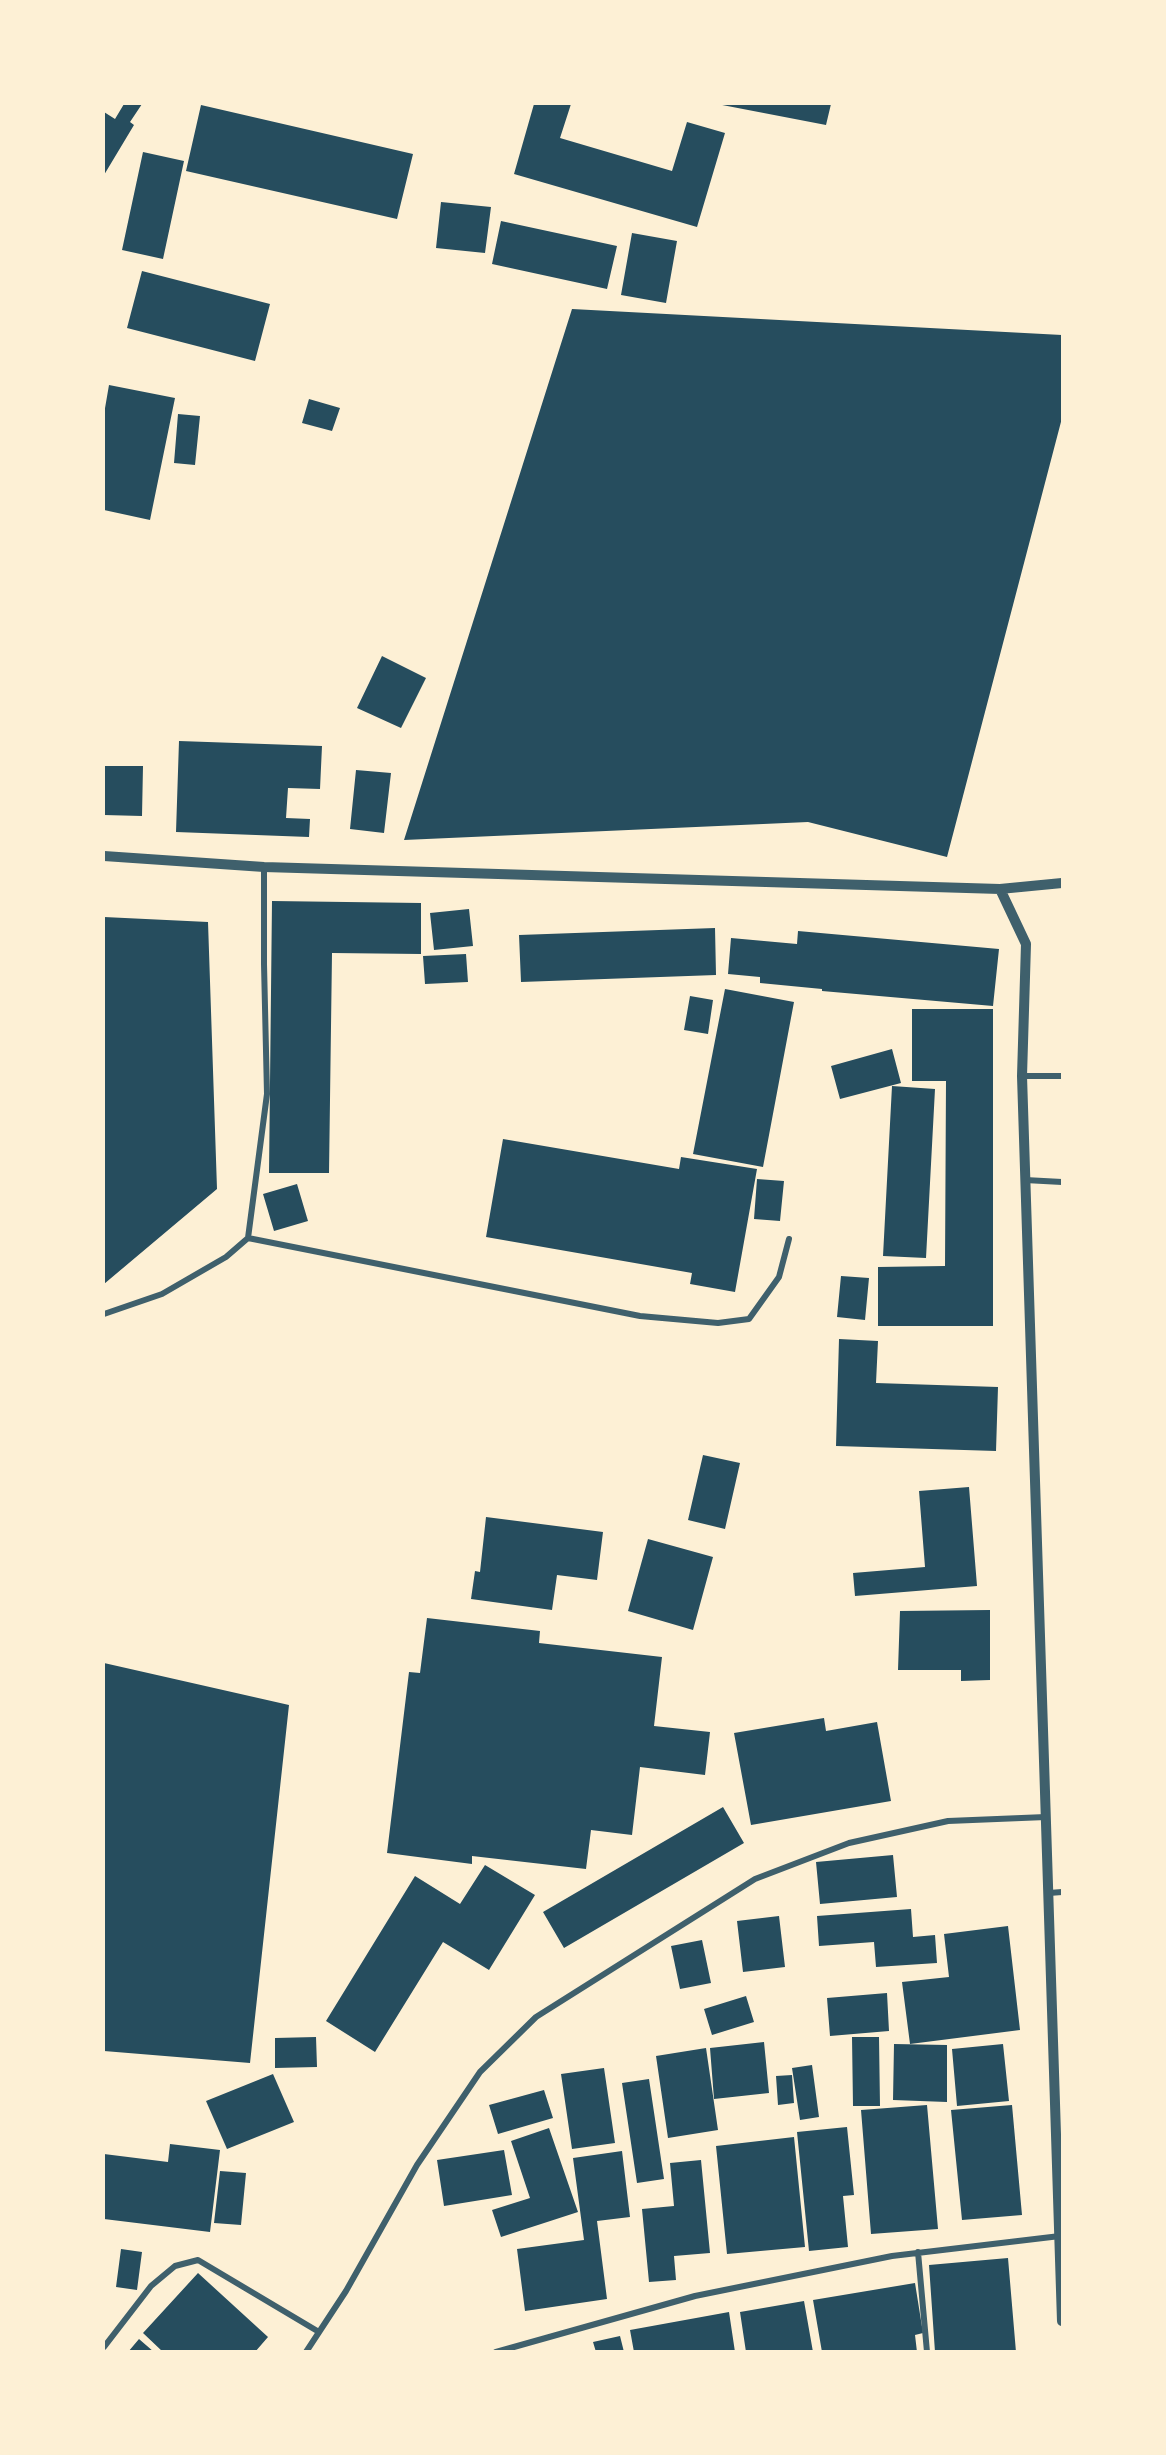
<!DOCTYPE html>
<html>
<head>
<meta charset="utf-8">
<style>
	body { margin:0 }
	#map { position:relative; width:1166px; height:2455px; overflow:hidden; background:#fdf0d5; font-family:"Open Sans",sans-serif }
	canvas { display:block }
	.frame { position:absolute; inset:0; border:105px solid #fdf0d5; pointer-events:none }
</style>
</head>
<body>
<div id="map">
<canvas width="1166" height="2455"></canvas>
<div class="frame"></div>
</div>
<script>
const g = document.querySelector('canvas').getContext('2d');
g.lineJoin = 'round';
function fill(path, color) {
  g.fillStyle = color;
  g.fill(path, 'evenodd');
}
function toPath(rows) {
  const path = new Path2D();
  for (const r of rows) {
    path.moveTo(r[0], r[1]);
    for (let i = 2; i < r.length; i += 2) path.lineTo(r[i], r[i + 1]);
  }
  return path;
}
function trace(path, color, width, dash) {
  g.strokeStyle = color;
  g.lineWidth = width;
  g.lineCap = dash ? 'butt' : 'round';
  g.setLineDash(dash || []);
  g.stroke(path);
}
fill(toPath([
	[124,104,142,104,130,122,134,125,104,175,104,112,115,119],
	[534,104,571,104,560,138,672,171,687,122,725,133,697,227,514,174],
	[717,104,831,104,826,125],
	[201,105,413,154,397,219,186,171],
	[143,152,184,161,163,259,122,250],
	[441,202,491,207,485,253,436,248],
	[501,221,617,246,607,289,492,264],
	[632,233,677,241,666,303,621,295],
	[142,271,270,304,255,361,127,328],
	[572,309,1062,335,1062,418,947,857,808,822,404,840],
	[109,385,175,398,150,520,104,510,104,414],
	[309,399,340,408,332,431,302,423],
	[178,414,200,416,195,465,174,463],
	[382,656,426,678,401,728,357,708],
	[179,741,322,746,320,789,288,788,286,818,310,819,309,837,176,832],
	[104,766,143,766,142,816,104,815],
	[356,770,391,773,384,833,350,829],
	[272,901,421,903,421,954,332,953,329,1173,269,1173],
	[469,909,473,946,434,950,430,913],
	[104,917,208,922,217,1189,104,1284],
	[715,928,716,975,521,982,519,935],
	[798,931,999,949,993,1006,822,991,822,989,760,983,760,977,728,974,731,938,797,944],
	[466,954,468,982,425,984,423,956],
	[725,989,794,1002,763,1167,693,1154],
	[690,996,713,1000,708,1034,684,1030],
	[912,1009,993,1009,993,1326,878,1326,878,1267,945,1266,946,1081,912,1081],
	[892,1049,901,1083,840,1099,831,1066],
	[892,1086,935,1089,926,1258,883,1256],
	[503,1139,679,1169,681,1157,757,1169,735,1292,690,1284,692,1273,486,1237],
	[757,1179,784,1181,780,1221,754,1219],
	[297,1184,308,1221,274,1231,263,1194],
	[841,1276,869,1278,865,1320,837,1317],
	[839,1339,878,1341,876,1383,998,1387,996,1451,836,1446],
	[703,1455,740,1463,725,1529,688,1520],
	[969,1487,977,1586,855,1596,853,1573,925,1567,919,1491],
	[486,1517,603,1532,597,1580,557,1575,552,1610,471,1599,475,1571,480,1572],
	[648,1539,713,1557,693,1630,628,1611],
	[990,1610,990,1680,961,1681,961,1670,898,1670,900,1611],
	[427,1618,540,1631,539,1643,662,1657,654,1726,710,1732,705,1775,640,1767,632,1835,591,1830,586,1869,472,1856,472,1864,387,1853,409,1672,420,1673],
	[104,1663,289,1705,250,2063,104,2051],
	[824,1718,826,1731,877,1722,891,1801,751,1825,734,1733],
	[723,1807,744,1843,564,1948,543,1912],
	[893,1855,897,1897,820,1904,816,1862],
	[485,1865,535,1895,489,1970,443,1942,375,2052,326,2021,415,1876,460,1904],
	[911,1909,913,1937,935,1935,937,1963,876,1967,874,1942,819,1946,817,1916],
	[779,1916,785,1967,743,1972,737,1921],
	[1008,1926,1020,2030,910,2044,902,1982,949,1977,944,1934],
	[702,1940,711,1983,680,1989,671,1946],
	[887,1993,889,2031,830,2036,827,1998],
	[746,1996,754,2022,712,2035,704,2009],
	[316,2037,317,2067,275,2068,275,2038],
	[852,2037,879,2037,880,2106,853,2106],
	[764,2042,769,2093,714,2099,710,2048],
	[894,2044,947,2045,947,2102,893,2100],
	[1003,2044,1009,2101,957,2106,952,2049],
	[706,2048,718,2130,668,2138,656,2056],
	[812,2065,819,2117,800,2120,792,2068],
	[604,2068,615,2143,572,2149,561,2074],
	[273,2074,294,2122,227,2149,206,2101],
	[792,2075,794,2103,778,2105,776,2076],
	[649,2079,664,2179,637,2183,622,2083],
	[544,2090,553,2118,498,2134,489,2105],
	[927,2105,938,2229,871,2234,861,2110],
	[1012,2105,1022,2215,962,2220,951,2110],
	[847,2127,854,2195,843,2196,848,2247,809,2251,797,2132],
	[549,2128,578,2212,501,2237,492,2210,530,2198,511,2141],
	[794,2137,805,2247,727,2254,716,2146],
	[170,2144,220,2150,210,2232,104,2219,104,2154,168,2162],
	[504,2150,512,2195,444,2206,437,2160],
	[622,2151,630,2217,597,2221,607,2299,525,2311,517,2249,584,2240,573,2158],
	[701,2160,710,2253,674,2256,676,2280,649,2282,642,2209,674,2206,670,2163],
	[220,2171,246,2173,241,2225,214,2223],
	[121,2249,142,2252,137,2290,116,2287],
	[1008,2258,1016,2352,935,2352,929,2265],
	[198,2273,268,2337,255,2352,163,2352,143,2333],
	[915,2283,923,2333,915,2335,917,2352,822,2352,813,2300],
	[804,2301,813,2352,746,2352,740,2312],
	[729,2312,735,2352,634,2352,630,2330],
	[620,2336,624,2352,596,2352,593,2342],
	[139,2339,154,2352,128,2352]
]), '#264d5e');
trace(toPath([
	[1022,1076,1062,1076],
	[1025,1180,1062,1182],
	[248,1238,640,1316,718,1323,749,1319,779,1277,789,1239],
	[104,1314,162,1294,226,1257,248,1238,267,1094,264,964,264,867],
	[1049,1893,1062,1892],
	[918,2252,927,2352],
	[104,2347,151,2286,175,2266,198,2260,319,2332],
	[306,2352,346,2291,417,2165,480,2072,536,2017,755,1879,849,1843,948,1821,1046,1817],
	[496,2352,695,2296,892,2256,1060,2236]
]), '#3f606c', 6);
trace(toPath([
	[104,856,264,867,1000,889,1062,883],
	[1000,889,1026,944,1022,1076,1062,2321]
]), '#3f606c', 10);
</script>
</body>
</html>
